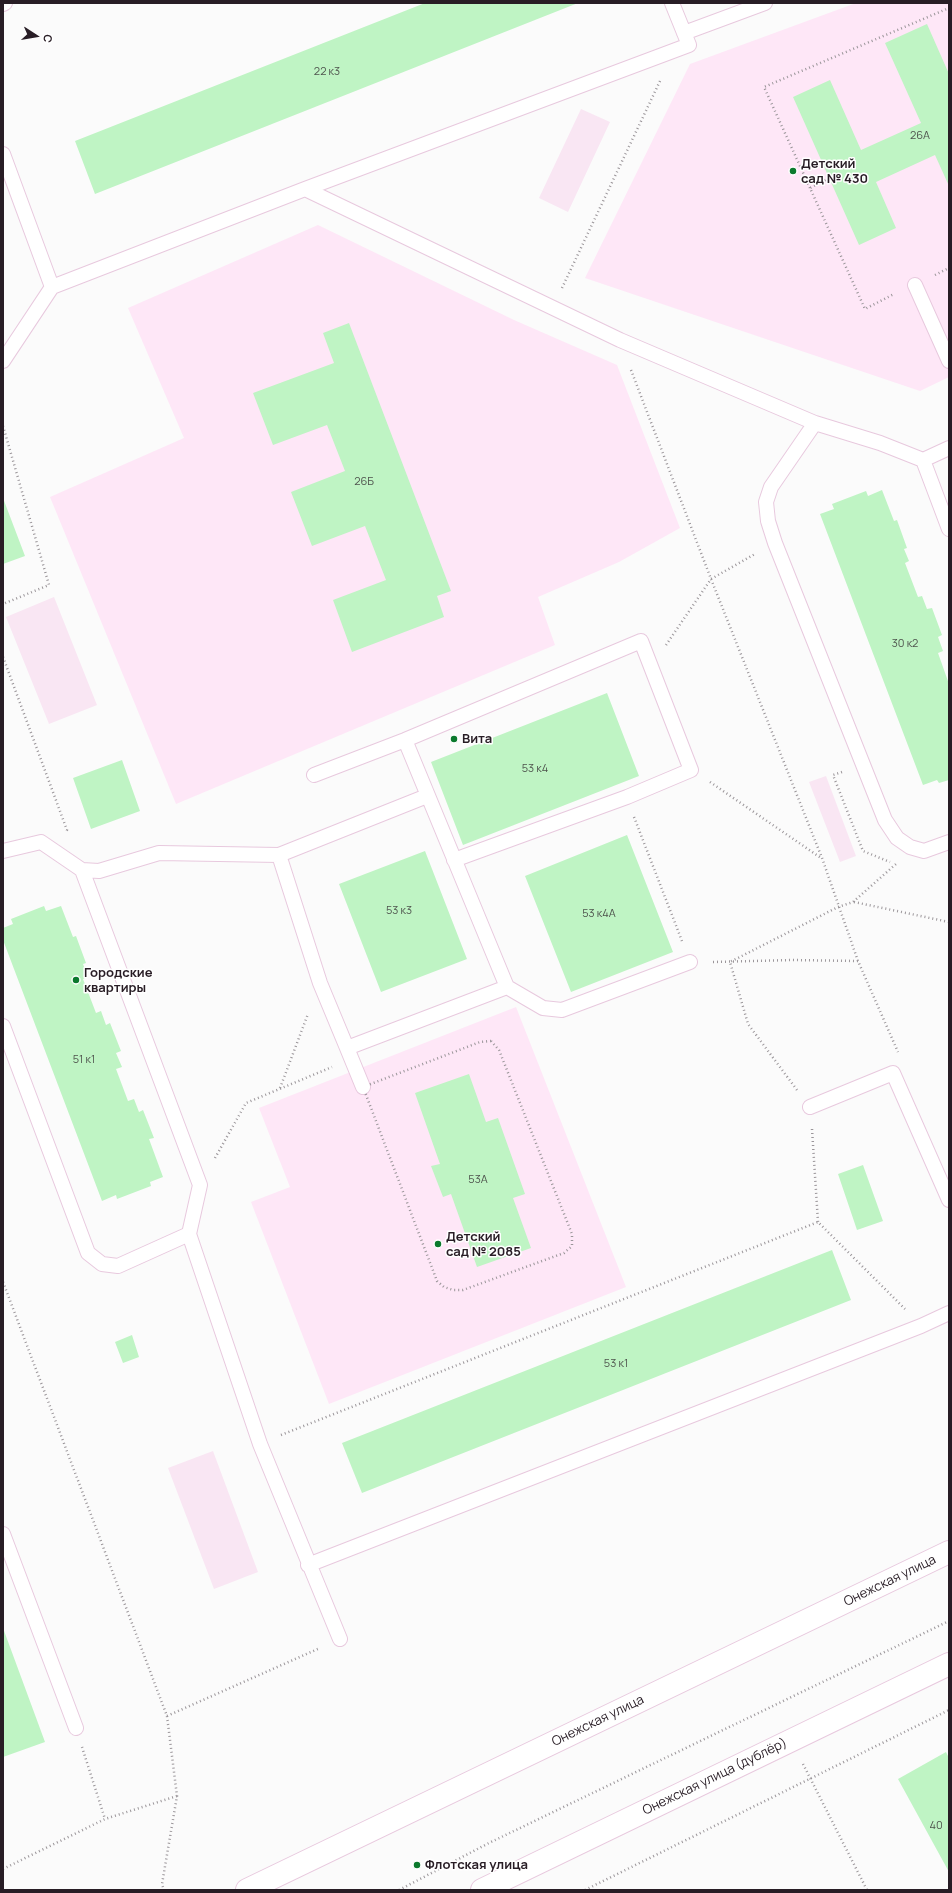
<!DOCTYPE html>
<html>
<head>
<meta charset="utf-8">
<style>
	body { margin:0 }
	#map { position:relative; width:952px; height:1893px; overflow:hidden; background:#fbfbfb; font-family:Manrope,sans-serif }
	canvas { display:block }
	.frame { position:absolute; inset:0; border:4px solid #281d25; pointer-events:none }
	.north { position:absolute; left:16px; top:16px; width:40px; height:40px; -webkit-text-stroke:3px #fff; paint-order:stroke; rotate:102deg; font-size:11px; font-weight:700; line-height:16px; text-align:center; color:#281d25 }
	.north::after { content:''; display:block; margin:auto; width:14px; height:18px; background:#281d25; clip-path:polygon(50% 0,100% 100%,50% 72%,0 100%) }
</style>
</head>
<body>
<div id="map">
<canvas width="952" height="1893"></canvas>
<div class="frame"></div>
<div class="north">С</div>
</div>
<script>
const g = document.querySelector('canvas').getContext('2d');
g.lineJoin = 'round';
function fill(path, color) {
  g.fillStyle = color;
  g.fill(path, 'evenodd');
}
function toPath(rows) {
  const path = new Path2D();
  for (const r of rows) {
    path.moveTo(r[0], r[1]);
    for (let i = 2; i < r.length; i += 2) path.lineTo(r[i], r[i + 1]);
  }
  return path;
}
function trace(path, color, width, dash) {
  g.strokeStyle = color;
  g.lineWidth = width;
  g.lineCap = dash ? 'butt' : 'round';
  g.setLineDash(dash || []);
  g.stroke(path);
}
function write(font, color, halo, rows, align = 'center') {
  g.font = font + ' Manrope,sans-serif';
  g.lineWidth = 3;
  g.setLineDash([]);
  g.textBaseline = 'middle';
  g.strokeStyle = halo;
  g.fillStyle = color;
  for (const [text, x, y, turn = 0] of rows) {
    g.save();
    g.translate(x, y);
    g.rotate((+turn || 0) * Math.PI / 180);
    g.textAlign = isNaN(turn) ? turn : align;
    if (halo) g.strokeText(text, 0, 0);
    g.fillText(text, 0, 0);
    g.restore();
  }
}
fill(toPath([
	[856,3,949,3,949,377,920,391,585,278,690,64],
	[318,225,514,320,617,365,680,528,619,562,538,597,555,645,176,804,50,497,184,438,128,308],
	[516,1007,626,1287,329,1404,251,1202,290,1187,259,1108]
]), '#fee7f7');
fill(toPath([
	[581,109,610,122,568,212,539,198],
	[54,597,97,705,49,724,6,617],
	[826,776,856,856,840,862,809,782],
	[213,1451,258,1572,214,1589,168,1468]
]), '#f9e6f3');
fill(toPath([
	[425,3,578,3,95,194,75,141],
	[927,24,949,74,949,186,935,155,876,182,896,228,859,245,793,97,830,80,861,150,921,123,885,43],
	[349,323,451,591,437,596,444,617,352,652,333,600,386,580,365,526,312,546,291,492,345,471,327,425,273,445,253,393,334,363,323,333],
	[882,490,894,521,897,520,907,548,904,549,909,561,905,563,918,597,922,596,927,609,932,608,942,635,938,637,943,651,938,653,949,684,949,780,939,783,937,780,923,785,820,514,834,509,832,504,866,491,868,496],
	[3,498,25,556,3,564],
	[607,693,639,776,463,845,431,762],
	[122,760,140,811,91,829,73,778],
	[627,835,673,952,571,992,525,876],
	[425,851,467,959,381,992,339,884],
	[44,906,46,911,61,906,73,937,76,936,86,963,83,964,88,977,83,979,96,1013,101,1011,106,1025,110,1023,121,1051,116,1053,122,1067,116,1069,128,1101,134,1099,139,1112,143,1110,154,1138,149,1139,163,1177,150,1182,151,1186,117,1199,116,1195,102,1201,3,940,3,928,13,924,11,919],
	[469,1074,486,1122,498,1118,525,1194,513,1198,531,1248,477,1267,451,1194,443,1197,431,1166,440,1164,415,1093],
	[863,1165,883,1221,857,1230,838,1174],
	[832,1250,851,1300,362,1493,342,1443],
	[132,1335,139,1357,123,1363,115,1342],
	[3,1628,45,1742,3,1757],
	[946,1752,949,1758,949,1872,898,1779]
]), '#bff4c4');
const lane = toPath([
	[3,4,5,3],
	[684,33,765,3],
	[3,154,52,287],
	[305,189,620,340,815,423,880,443,923,460,949,448],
	[915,285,949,361],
	[3,361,52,287,305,189,689,45,672,3],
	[815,423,771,487,766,502,768,521,775,543,885,820,897,838,910,847,924,851,949,842],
	[923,460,949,529],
	[405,740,507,987],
	[314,775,405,740,641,641,691,770,627,797,454,860],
	[3,851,41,842,82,870,99,871,159,853,279,855,427,796],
	[279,855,320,983,347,1048,507,987,543,1008,562,1010,690,962],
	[3,1026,88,1253,102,1264,118,1266,189,1234,200,1185,82,870],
	[347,1048,363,1087],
	[810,1107,893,1073,949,1200],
	[189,1234,260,1444,340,1639],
	[3,1534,76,1728],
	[308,1565,921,1326,949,1313]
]);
const street = toPath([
	[482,1890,949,1664]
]);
const secondary = toPath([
	[247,1890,949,1552]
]);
trace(lane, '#e8c9de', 16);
trace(street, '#e8c9de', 24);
trace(secondary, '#e8c9de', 24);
trace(toPath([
	[829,178,810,188,865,309,894,294],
	[810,188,764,87,949,8],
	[935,275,949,268],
	[562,288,661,79],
	[631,370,711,579,822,858,858,961,898,1052],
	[3,426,49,585,3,604],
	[666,645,711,579,755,554],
	[3,657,67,830,65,831],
	[842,772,833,775,863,851,890,862],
	[710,782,821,858],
	[634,817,682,941],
	[854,902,949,922],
	[713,962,792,960,858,961],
	[491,1041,499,1050,572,1234,572,1246,564,1253,463,1290,453,1290,444,1287,437,1281,363,1087,480,1042,491,1041],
	[280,1088,308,1014],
	[797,1090,748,1024,730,962,838,907,853,902,896,864],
	[812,1129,818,1222],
	[215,1158,246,1103,332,1067],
	[3,1282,167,1716,177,1796,162,1884,164,1890],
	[281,1435,818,1222,905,1309],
	[167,1716,320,1648],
	[82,1747,105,1819],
	[803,1764,867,1890],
	[3,1869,105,1819,177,1796],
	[399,1890,489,1843,949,1621],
	[585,1890,949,1710]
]), '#9b969a', 2.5, [1, 3]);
trace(lane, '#fff', 14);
trace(street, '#fff', 22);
trace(secondary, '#fff', 22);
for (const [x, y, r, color] of [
	[793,171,4,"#0b792d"],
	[454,739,4,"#0b792d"],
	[76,980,4,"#0b792d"],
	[438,1244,4,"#0b792d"],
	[417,1865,4,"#0b792d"]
]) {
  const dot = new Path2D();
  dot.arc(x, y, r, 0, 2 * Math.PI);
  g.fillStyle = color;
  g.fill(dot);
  trace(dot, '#fff', 1.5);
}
write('11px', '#4e534d', null, [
	["22 к3",327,72],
	["26А",920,136],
	["26Б",364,482],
	["30 к2",905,644],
	["53 к4",535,769],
	["53 к3",399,911],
	["53 к4А",599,914],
	["51 к1",84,1060],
	["53А",478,1180],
	["53 к1",616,1364],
	["40",936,1826]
]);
write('bold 13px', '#281d25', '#fff', [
	["Детский",801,164],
	["сад № 430",801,179],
	["Вита",462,739],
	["Городские",84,973],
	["квартиры",84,988],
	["Детский",446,1237],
	["сад № 2085",446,1252],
	["Флотская улица",425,1865]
], 'left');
write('13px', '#281d25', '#fff', [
	["Онежская улица",890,1581,-26],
	["Онежская улица",598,1721,-26],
	["Онежская улица (дублёр)",715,1777,-26]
]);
</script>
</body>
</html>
